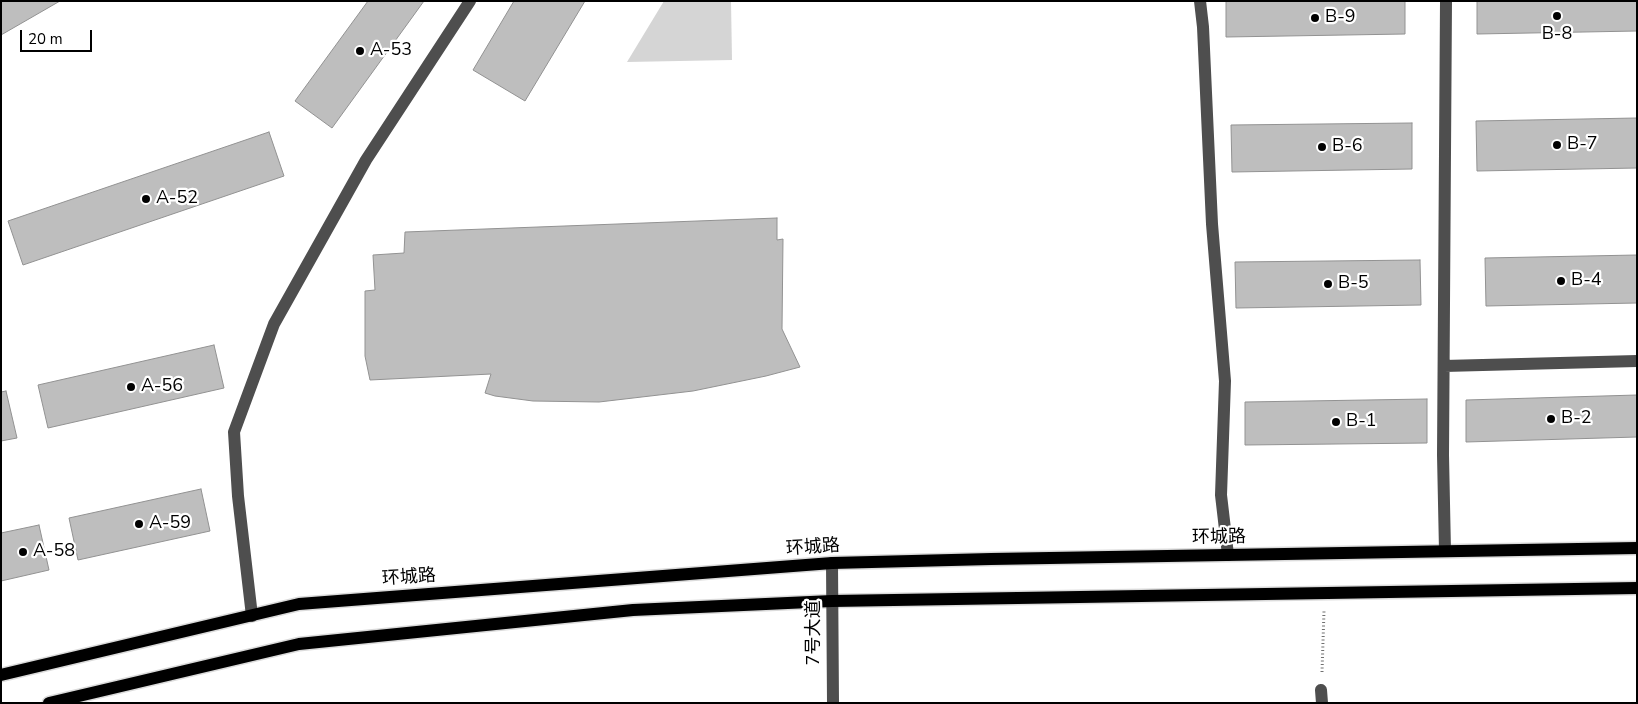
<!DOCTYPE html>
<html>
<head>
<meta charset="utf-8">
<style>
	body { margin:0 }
	#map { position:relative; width:1638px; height:704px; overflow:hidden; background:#fff; font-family:"Nunito Sans",sans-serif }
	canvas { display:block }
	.frame { position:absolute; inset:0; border:2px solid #000; pointer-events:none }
	.scale { position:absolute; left:20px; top:30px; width:72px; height:22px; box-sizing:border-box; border:2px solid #000; border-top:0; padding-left:6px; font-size:15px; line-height:18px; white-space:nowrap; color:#000; -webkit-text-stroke:4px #fff; paint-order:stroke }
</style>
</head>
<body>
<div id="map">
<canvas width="1638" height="704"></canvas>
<div class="frame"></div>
<div class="scale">20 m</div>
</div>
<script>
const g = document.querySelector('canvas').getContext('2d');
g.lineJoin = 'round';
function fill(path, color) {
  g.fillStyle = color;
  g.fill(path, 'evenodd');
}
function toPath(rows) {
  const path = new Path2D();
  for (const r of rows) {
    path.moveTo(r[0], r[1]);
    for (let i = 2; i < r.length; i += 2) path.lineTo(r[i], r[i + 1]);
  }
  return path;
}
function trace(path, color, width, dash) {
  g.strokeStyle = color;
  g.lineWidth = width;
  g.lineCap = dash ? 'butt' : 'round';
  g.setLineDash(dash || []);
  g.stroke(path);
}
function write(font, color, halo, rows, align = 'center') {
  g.font = font + ' "Nunito Sans","Noto Sans SC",sans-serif';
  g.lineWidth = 4.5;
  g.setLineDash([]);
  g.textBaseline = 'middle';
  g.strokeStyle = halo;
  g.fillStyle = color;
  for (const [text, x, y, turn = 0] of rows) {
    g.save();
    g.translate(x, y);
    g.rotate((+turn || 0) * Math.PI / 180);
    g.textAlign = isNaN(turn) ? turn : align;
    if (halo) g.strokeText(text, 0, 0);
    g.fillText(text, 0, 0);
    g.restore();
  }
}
fill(toPath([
	[664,1,731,1,732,60,627,62]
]), '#d5d5d5');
const building = toPath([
	[1,1,60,1,1,35,1,1],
	[368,1,424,1,332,128,295,101,368,1],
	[514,1,585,1,525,101,473,70,514,1],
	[1226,1,1405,1,1405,34,1226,37,1226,1],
	[1477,1,1637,1,1637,31,1477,34,1477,1],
	[1637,118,1637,168,1477,171,1476,121,1637,118],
	[1412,123,1412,169,1232,172,1231,125,1412,123],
	[269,132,284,176,23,265,8,221,269,132],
	[777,218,777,240,783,239,782,329,800,367,766,376,693,391,599,402,533,401,495,396,485,393,491,374,370,380,365,356,365,291,375,290,373,255,404,253,405,232,777,218],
	[1637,255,1637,303,1486,306,1485,258,1637,255],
	[1420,260,1421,305,1236,308,1235,262,1420,260],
	[214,345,224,388,48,428,38,385,214,345],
	[6,391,17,438,1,441,1,392,6,391],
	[1637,395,1637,437,1466,442,1466,400,1637,395],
	[1427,399,1427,443,1245,445,1245,402,1427,399],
	[201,489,210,531,78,560,69,518,201,489],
	[39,525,49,570,1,581,1,533,39,525]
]);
fill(building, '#bebebe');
trace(building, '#929292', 1);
const major = toPath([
	[1,675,299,604,832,563,991,559,1637,548],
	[49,703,299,644,633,610,832,601,1637,588]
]);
trace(major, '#dbdbdb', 15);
trace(toPath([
	[1322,672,1324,611]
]), '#707070', 3, [1, 2.5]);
trace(toPath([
	[1200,1,1203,27,1212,224,1225,381,1221,495,1228,555],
	[1444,366,1637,361],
	[1445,551,1443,455,1446,1],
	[832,563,833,703],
	[252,616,238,496,234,432,274,324,366,160,470,1],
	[1321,690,1322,703]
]), '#4e4e4e', 12);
trace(major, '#000', 12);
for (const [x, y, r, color] of [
	[1557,16,5,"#000"],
	[1315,18,5,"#000"],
	[360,51,5,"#000"],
	[1557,145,5,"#000"],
	[1322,147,5,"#000"],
	[146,199,5,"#000"],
	[1561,281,5,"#000"],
	[1328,284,5,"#000"],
	[131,387,5,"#000"],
	[1551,419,5,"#000"],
	[1336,422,5,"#000"],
	[139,524,5,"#000"],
	[23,552,5,"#000"]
]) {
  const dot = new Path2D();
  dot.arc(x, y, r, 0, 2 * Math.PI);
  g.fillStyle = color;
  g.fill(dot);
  trace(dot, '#fff', 2);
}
write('18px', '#000', '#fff', [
	["B-9",1325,18],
	["B-8",1557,35,"center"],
	["A-53",370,51],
	["B-7",1567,145],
	["B-6",1332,147],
	["A-52",156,199],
	["B-4",1571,281],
	["B-5",1338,284],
	["A-56",141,387],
	["B-2",1561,419],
	["B-1",1346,422],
	["A-59",149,524],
	["A-58",33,552]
], 'left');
write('18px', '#000', '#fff', [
	["环城路",1219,538,-1],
	["环城路",813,548,-4],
	["环城路",409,578,-4],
	["7号大道",815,633,-90]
]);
</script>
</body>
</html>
